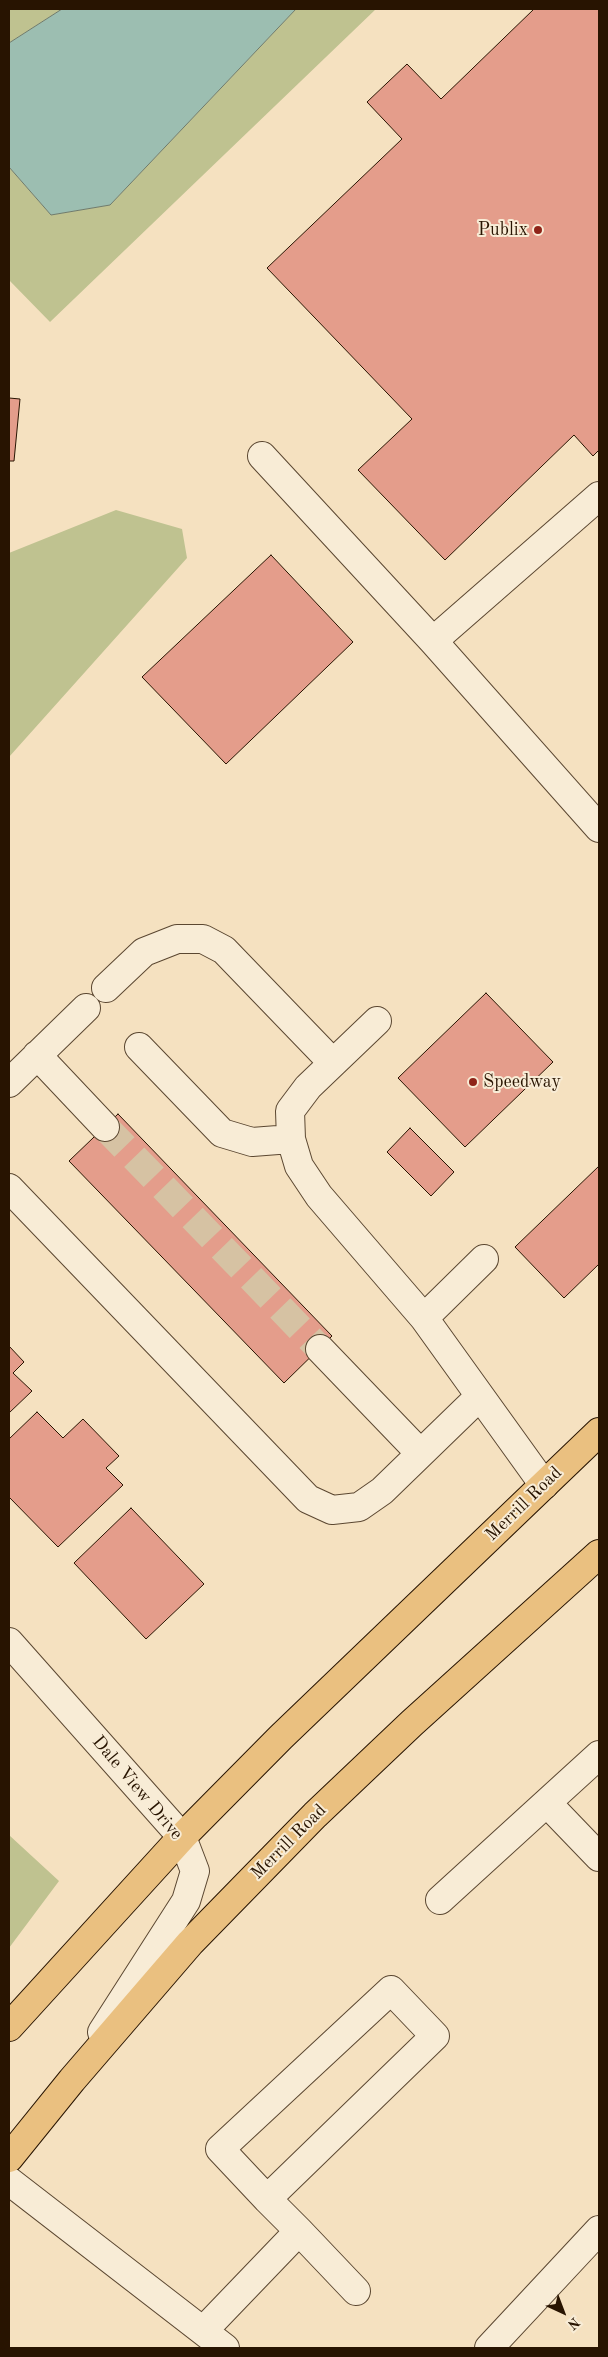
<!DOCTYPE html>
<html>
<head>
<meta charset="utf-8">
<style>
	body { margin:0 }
	#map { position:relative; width:608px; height:2357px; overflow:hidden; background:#f5e1c0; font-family:"Old Standard TT",serif }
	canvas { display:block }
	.frame { position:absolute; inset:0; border:10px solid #281401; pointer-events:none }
	.north { position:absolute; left:538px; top:2287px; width:50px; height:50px; -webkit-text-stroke:4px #f8ecd6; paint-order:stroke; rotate:137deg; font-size:14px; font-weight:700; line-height:20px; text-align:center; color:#281401 }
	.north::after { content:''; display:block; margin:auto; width:18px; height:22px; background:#281401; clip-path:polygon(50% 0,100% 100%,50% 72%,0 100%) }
</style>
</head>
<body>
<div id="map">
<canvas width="608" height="2357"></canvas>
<div class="frame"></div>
<div class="north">N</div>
</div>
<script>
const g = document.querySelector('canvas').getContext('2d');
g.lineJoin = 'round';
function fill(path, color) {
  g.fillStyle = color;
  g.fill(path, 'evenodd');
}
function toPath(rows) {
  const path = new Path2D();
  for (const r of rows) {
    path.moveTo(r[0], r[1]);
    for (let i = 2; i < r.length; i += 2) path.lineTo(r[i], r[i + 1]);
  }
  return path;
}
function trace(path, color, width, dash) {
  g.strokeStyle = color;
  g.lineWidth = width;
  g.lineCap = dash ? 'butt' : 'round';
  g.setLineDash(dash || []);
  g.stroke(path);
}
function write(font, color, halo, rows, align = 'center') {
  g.font = font + ' "Old Standard TT",serif';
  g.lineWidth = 4;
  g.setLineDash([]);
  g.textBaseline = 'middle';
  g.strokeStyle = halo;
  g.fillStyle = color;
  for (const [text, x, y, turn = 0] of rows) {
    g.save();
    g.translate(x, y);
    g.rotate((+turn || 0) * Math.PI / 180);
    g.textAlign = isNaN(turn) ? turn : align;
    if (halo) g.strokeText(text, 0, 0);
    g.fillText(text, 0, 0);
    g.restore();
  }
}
fill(toPath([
	[9,9,62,9,9,43],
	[296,9,376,9,50,322,9,280,9,167,51,215,110,205],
	[116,510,182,529,187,558,9,757,9,553],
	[9,1835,59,1881,9,1948]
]), '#bfc290');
const water = toPath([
	[62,9,296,9,110,205,51,215,9,167,9,43,62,9]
]);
fill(water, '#9cbeb1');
trace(water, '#6e7a6b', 1);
const building = toPath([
	[534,9,599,9,599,450,593,456,574,435,445,560,358,470,412,419,267,268,402,139,367,102,407,64,441,99,534,9],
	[9,398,20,399,14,461,9,461,9,398],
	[271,555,353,642,226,764,142,677,271,555],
	[486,993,553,1062,465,1147,398,1078,486,993],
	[118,1114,332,1336,284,1383,69,1161,118,1114],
	[410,1128,454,1172,431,1196,387,1152,410,1128],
	[599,1166,599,1264,564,1298,515,1247,599,1166],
	[9,1346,24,1362,13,1373,32,1391,9,1413,9,1346],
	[37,1412,63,1438,83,1419,119,1456,106,1468,123,1485,58,1547,9,1497,9,1439,37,1412],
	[131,1508,204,1584,146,1639,74,1563,131,1508]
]);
fill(building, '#e49d8b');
trace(building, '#281401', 1);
trace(toPath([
	[105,1127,320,1349]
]), '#d6c2a3', 28, [28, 14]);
const minor = toPath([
	[262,456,433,641,599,828],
	[433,641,599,496],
	[106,988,144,952,177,939,203,939,224,950,333,1063],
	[377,1021,308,1087,290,1111,291,1139,299,1166,319,1196,424,1318],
	[139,1047,222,1133,252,1142,291,1139],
	[37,1055,105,1127],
	[9,1083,86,1008],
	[9,1188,308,1499,332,1510,359,1507,382,1491,480,1396],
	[484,1259,424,1318,544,1485],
	[320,1349,420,1453],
	[9,1642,182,1837,195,1871,186,1901,102,2032],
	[547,1803,599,1857],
	[440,1900,599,1755],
	[9,2181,225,2348],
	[267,2199,435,2036,391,1990,220,2149,267,2199,299,2231],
	[203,2331,299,2231,356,2291],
	[489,2348,599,2230]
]);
const major = toPath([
	[9,2027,182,1837,281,1737,599,1432],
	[9,2158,72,2080,190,1943,315,1815,412,1723,599,1554]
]);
trace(minor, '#5b4731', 30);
trace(major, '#281401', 30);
trace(minor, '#f8ecd6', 28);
trace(major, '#eac080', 28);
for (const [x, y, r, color] of [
	[538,230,5,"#8f2418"],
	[473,1082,5,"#8f2418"]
]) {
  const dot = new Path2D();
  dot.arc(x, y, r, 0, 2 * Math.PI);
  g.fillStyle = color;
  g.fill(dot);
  trace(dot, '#f8ecd6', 2);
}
write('18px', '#281401', '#f8ecd6', [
	["Publix",528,230],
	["Speedway",483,1082,"left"]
], 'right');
write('18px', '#281401', '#f8ecd6', [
	["Merrill Road",524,1504,-44],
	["Dale View Drive",137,1788,50],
	["Merrill Road",289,1842,-45]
]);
</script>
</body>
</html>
